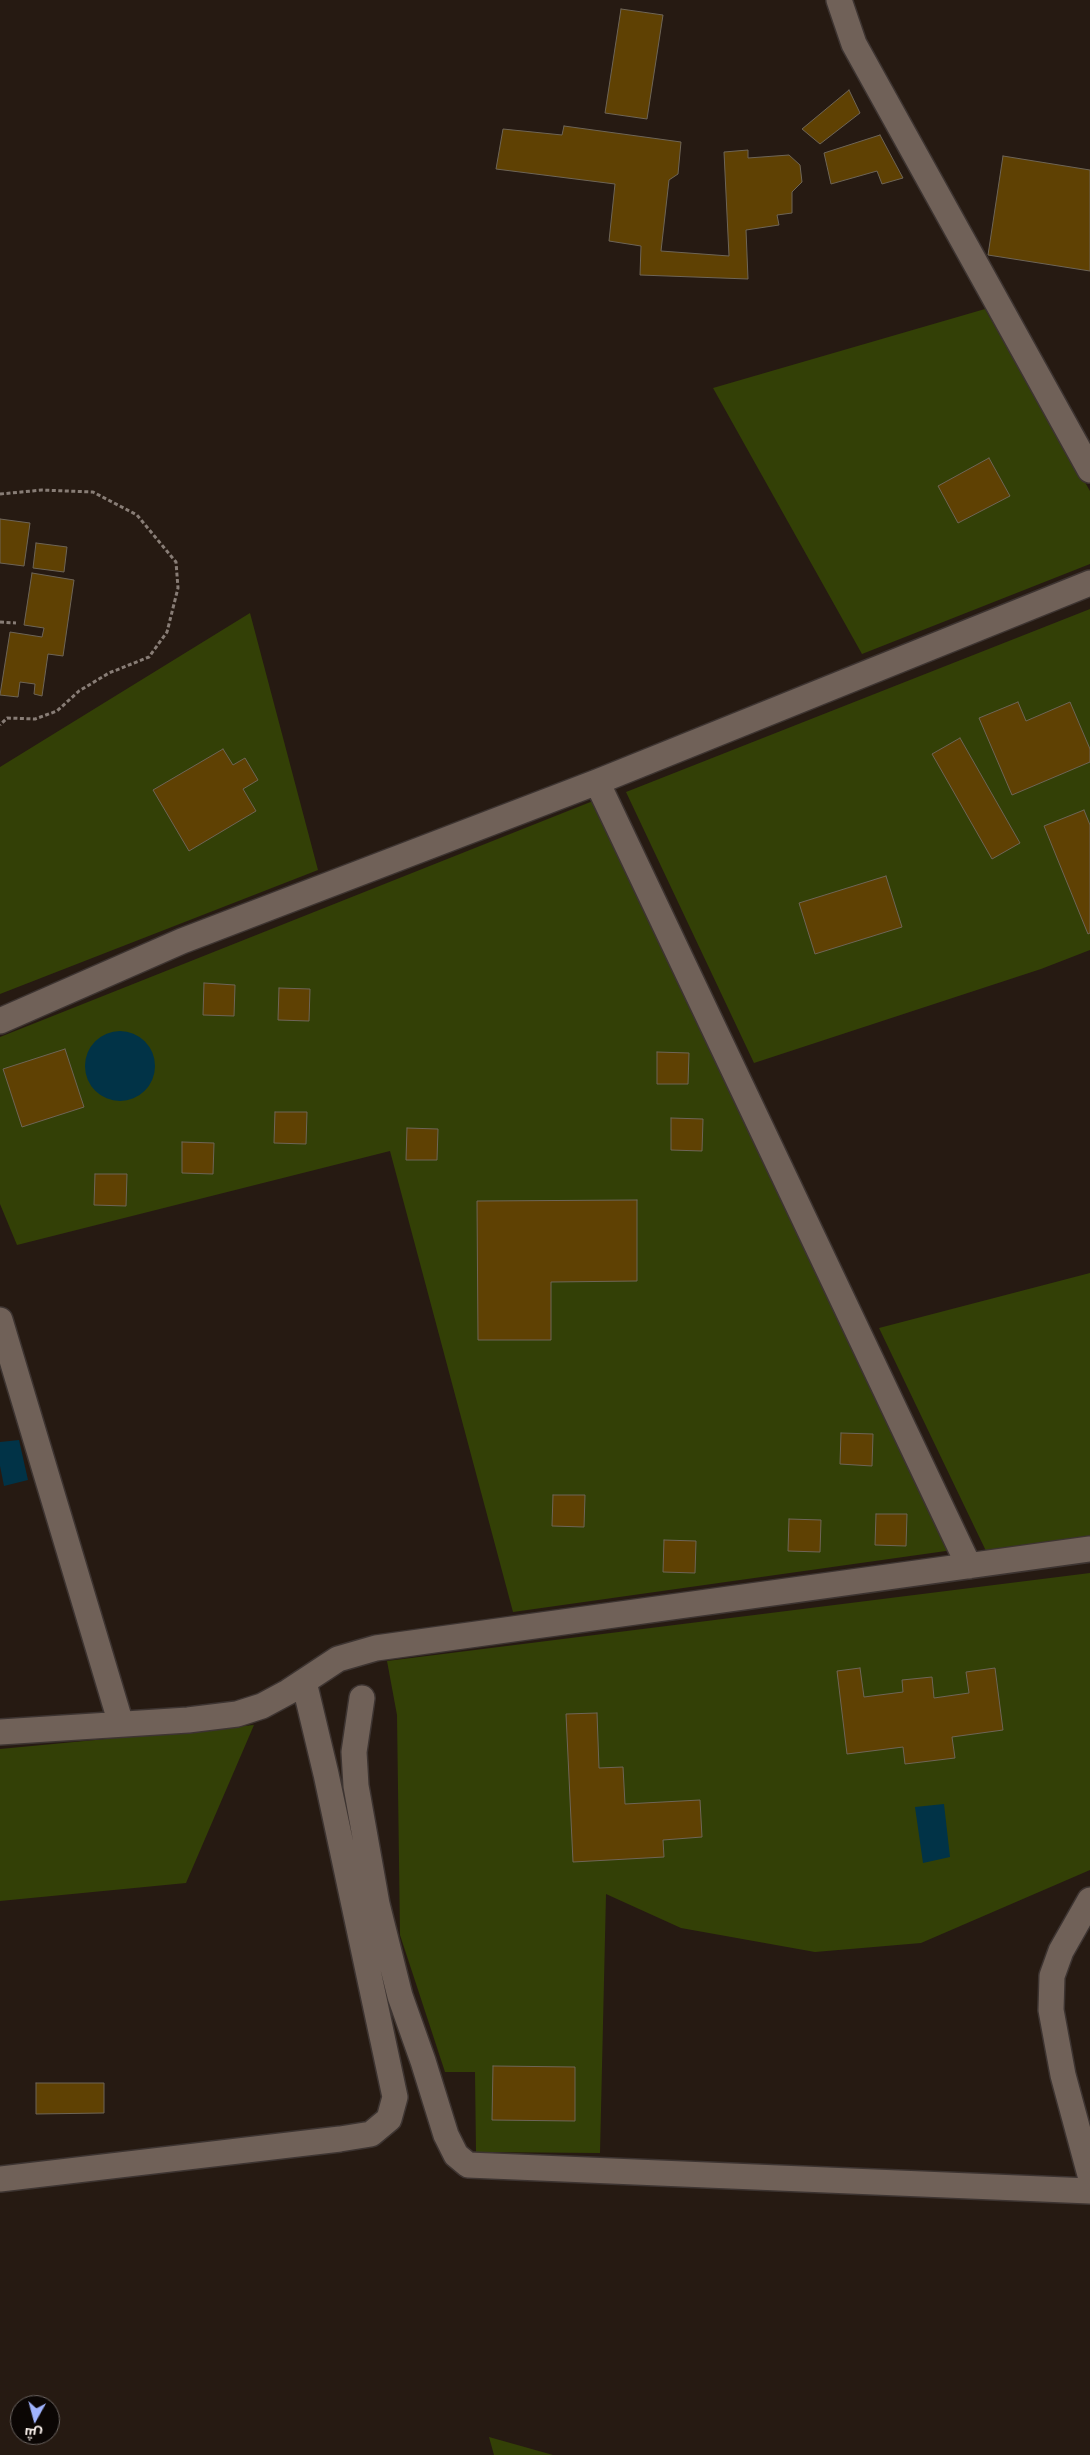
<!DOCTYPE html>
<html>
<head>
<meta charset="utf-8">
<style>
	body { margin:0 }
	#map { position:relative; width:1090px; height:2455px; overflow:hidden; background:#261a12; font-family:Barlow,Cairo,sans-serif }
	canvas { display:block }
	.north { position:absolute; left:10px; top:2395px; width:50px; height:50px; box-sizing:border-box; background:#0b0604; border:1px solid #6b6461; border-radius:50%; rotate:187deg; font-size:14px; font-weight:700; line-height:20px; text-align:center; color:#fbf2ed }
	.north::after { content:''; display:block; margin:auto; width:18px; height:22px; background:#a0b3fd; clip-path:polygon(50% 0,100% 100%,50% 72%,0 100%) }
</style>
</head>
<body>
<div id="map">
<canvas width="1090" height="2455"></canvas>
<div class="north">ش</div>
</div>
<script>
const g = document.querySelector('canvas').getContext('2d');
g.lineJoin = 'round';
function fill(path, color) {
  g.fillStyle = color;
  g.fill(path, 'evenodd');
}
function toPath(rows) {
  const path = new Path2D();
  for (const r of rows) {
    if (r.length === 3) {
      path.moveTo(r[0] + r[2], r[1]);
      path.arc(r[0], r[1], r[2], 0, 2 * Math.PI);
      continue;
    }
    path.moveTo(r[0], r[1]);
    for (let i = 2; i < r.length; i += 2) path.lineTo(r[i], r[i + 1]);
  }
  return path;
}
function trace(path, color, width, dash) {
  g.strokeStyle = color;
  g.lineWidth = width;
  g.lineCap = dash ? 'butt' : 'round';
  g.setLineDash(dash || []);
  g.stroke(path);
}
fill(toPath([
	[985,309,1090,491,1090,564,862,654,713,388],
	[1090,609,1090,950,1041,969,754,1063,626,792],
	[250,613,318,870,0,994,0,767],
	[593,801,953,1550,513,1612,390,1151,17,1245,0,1204,0,1037],
	[1090,1273,1090,1536,986,1551,879,1328],
	[1090,1573,1090,1870,921,1943,815,1952,681,1928,606,1894,600,2153,476,2152,475,2072,445,2072,400,1935,397,1715,387,1661],
	[254,1725,186,1883,0,1901,0,1749],
	[489,2437,553,2455,494,2455]
]), '#334006');
fill(toPath([
	[120,1066,35],
	[19,1440,28,1480,4,1486,0,1466,0,1442],
	[944,1804,950,1857,923,1863,915,1807]
]), '#013347');
const building = toPath([
	[621,9,663,15,647,119,605,113,621,9],
	[849,90,860,113,820,144,802,129,849,90],
	[564,126,681,142,678,174,669,180,661,251,729,256,724,152,748,150,748,158,789,155,800,165,802,182,792,192,792,213,777,215,779,225,746,230,748,279,640,275,641,246,609,241,615,184,496,169,503,129,562,135,564,126],
	[880,135,903,178,882,184,877,171,831,184,824,153,880,135],
	[1003,156,1090,170,1090,271,988,255,1003,156],
	[989,458,1010,496,958,523,938,486,989,458],
	[0,519,30,523,24,566,0,563,0,519],
	[36,543,67,547,64,572,33,568,36,543],
	[32,573,74,580,63,656,48,654,42,696,34,694,35,684,20,682,18,697,0,695,10,632,42,637,44,628,24,625,32,573],
	[1018,702,1026,721,1070,702,1090,749,1090,762,1012,795,979,718,1018,702],
	[960,738,1020,843,992,859,932,754,960,738],
	[223,749,233,765,245,758,258,780,243,789,256,811,189,851,153,790,223,749],
	[1084,810,1090,825,1090,933,1088,934,1044,826,1084,810],
	[886,876,902,927,815,954,799,903,886,876],
	[204,983,235,985,234,1016,203,1015,204,983],
	[279,988,310,989,309,1021,278,1020,279,988],
	[65,1049,84,1107,22,1127,3,1069,65,1049],
	[657,1052,689,1053,688,1084,657,1084,657,1052],
	[275,1112,307,1112,306,1144,274,1143,275,1112],
	[671,1118,703,1119,702,1151,671,1150,671,1118],
	[407,1128,438,1129,437,1160,406,1160,407,1128],
	[182,1142,214,1143,213,1174,182,1173,182,1142],
	[95,1174,127,1174,126,1206,94,1205,95,1174],
	[637,1200,637,1281,551,1282,551,1340,478,1340,477,1201,637,1200],
	[841,1433,873,1434,872,1466,840,1464,841,1433],
	[553,1495,585,1495,584,1527,552,1526,553,1495],
	[876,1514,907,1514,906,1546,875,1545,876,1514],
	[789,1519,821,1520,820,1552,788,1551,789,1519],
	[664,1540,696,1541,695,1573,663,1572,664,1540],
	[860,1668,864,1697,903,1692,902,1680,932,1677,934,1698,969,1693,966,1672,995,1668,1003,1730,952,1737,955,1758,905,1764,903,1747,847,1754,837,1671,860,1668],
	[597,1713,599,1768,623,1767,625,1804,700,1800,702,1837,663,1840,664,1857,573,1862,566,1714,597,1713],
	[493,2066,575,2067,575,2121,492,2120,493,2066],
	[36,2083,104,2083,104,2113,36,2114,36,2083]
]);
fill(building, '#5f4103');
trace(building, '#6e6557', 1);
const minor = toPath([
	[839,0,854,44,1090,470],
	[597,782,969,1566],
	[0,1021,182,941,597,782,1090,583],
	[0,1320,121,1724],
	[362,1698,354,1752,356,1786,377,1904,400,1996,423,2061,446,2135,456,2155,468,2165,1090,2191],
	[0,1732,188,1720,237,1714,262,1706,288,1692,338,1659,376,1648,1090,1549],
	[1090,1900,1061,1951,1052,1976,1051,2010,1063,2075,1090,2175],
	[0,2179,340,2139,371,2134,389,2119,395,2097,326,1774,304,1682]
]);
trace(minor, '#3d3431', 28);
trace(toPath([
	[0,494,42,490,93,492,137,515,176,562,178,588,167,632,149,657,109,673,79,691,57,711,35,719,7,718,0,725],
	[0,622,16,623]
]), '#887d76', 3, [4, 2.5]);
trace(minor, '#706158', 25);
</script>
</body>
</html>
